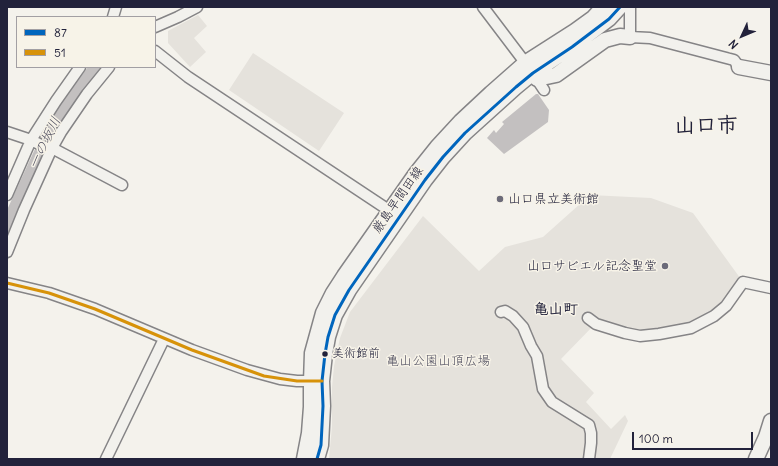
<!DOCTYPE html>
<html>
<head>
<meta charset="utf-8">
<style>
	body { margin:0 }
	#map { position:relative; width:778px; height:466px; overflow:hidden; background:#f4f2ec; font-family:Delius,sans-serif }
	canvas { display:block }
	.frame { position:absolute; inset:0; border:8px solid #22223b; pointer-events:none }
	.legend { position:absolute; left:16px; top:16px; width:140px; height:52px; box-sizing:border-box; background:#f7f3e8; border:1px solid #a29fa3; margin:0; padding:5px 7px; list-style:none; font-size:12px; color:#22223b }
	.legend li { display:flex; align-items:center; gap:8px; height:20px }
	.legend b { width:20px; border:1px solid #a29fa3 }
	.north { position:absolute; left:722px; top:16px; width:40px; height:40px; -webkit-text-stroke:3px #f7f3e8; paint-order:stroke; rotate:226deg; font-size:11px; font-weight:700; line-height:16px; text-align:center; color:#22223b }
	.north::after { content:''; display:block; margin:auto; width:14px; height:18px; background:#22223b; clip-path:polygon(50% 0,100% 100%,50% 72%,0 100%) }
	.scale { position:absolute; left:632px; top:432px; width:121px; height:18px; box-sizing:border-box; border:2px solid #22223b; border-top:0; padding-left:5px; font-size:12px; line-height:14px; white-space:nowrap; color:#22223b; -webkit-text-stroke:3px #f7f3e8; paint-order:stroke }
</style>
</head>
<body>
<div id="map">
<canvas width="778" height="466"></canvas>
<div class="frame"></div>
<ul class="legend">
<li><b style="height:5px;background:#0065bd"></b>87</li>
<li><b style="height:5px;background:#d79209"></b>51</li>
</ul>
<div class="north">N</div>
<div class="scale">100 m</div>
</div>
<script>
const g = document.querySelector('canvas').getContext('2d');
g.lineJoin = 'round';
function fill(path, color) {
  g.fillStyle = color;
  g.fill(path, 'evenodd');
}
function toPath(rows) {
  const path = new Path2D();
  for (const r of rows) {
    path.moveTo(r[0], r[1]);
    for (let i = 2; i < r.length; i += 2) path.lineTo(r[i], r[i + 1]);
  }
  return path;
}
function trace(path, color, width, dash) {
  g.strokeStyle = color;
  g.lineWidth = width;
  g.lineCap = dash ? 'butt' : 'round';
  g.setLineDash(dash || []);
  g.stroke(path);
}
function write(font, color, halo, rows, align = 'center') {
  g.font = font + ' Delius,"Klee One",sans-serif';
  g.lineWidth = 3;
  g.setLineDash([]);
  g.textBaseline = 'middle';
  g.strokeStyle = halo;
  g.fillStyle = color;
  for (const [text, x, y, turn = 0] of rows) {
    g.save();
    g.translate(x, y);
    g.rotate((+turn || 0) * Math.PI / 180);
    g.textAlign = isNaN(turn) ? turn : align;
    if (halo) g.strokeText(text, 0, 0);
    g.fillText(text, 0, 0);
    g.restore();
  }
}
fill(toPath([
	[198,15,207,26,194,38,206,52,190,67,168,43,168,31],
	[253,53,344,113,319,151,229,90],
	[590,195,651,198,693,213,743,282,714,316,659,334,595,324,561,359,594,393,586,402,611,429,625,415,628,421,610,459,329,459,332,426,332,387,334,366,340,338,350,312,423,216,479,271,505,247,543,237]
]), '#e5e2dc');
fill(toPath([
	[88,67,102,67,72,106,48,146,19,207,7,236,7,210,34,151,59,106],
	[536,94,538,94,549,110,548,122,504,154,487,138,494,130,496,133,504,124,502,122]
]), '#c3c0c0');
const street = toPath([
	[483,7,530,69,544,90],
	[630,7,630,37,650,38,734,60,739,67],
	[113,17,116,7],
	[155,27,178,17,197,7],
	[155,51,188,77,390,211],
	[7,132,31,140,51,150],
	[52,148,122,185],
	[7,195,31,140,56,101,80,67],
	[7,252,24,210,52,148,61,132,87,94,109,67],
	[7,283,49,293,95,309,192,350,247,370,280,379,297,381,318,381],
	[501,312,505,311,513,316,523,327,531,346,537,356,543,389,552,402,589,425,591,433,591,443,589,459],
	[588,318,596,324,625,333,640,336,659,334,691,328,714,316,726,306,743,282,771,288],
	[106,459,164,339]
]);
const secondary = toPath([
	[739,67,771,73],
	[537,79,556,75,605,40,620,36,630,37],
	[304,459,309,433,311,407,311,382,312,353,323,313,333,293,344,276,417,172,437,147,461,121,491,93,525,63,575,31,593,18,603,7],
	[317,459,321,445,323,406,322,381,325,354,328,337,335,315,349,290,425,180,443,157,465,133,516,87,533,73,572,47,609,19,620,7],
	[756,459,766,437,771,421]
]);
trace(street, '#858486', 13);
trace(secondary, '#858486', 17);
trace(street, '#f2f1ed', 10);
trace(secondary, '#f2f1ed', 14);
trace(toPath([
	[317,459,321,445,323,406,322,381,325,354,328,337,335,315,349,290,425,180,443,157,465,133,516,87,533,73,572,47,609,19,620,7]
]), '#0065bd', 3);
trace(toPath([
	[7,283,49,293,95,309,192,350,264,376,297,381,322,381]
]), '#d79209', 3);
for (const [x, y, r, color] of [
	[500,199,4,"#6c6b79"],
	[665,266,4,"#6c6b79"],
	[325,354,3.5,"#22223b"]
]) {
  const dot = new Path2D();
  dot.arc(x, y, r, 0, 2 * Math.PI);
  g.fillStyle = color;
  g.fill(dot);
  trace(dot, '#f7f3e8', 1.5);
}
write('12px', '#22223b', '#f7f3e8', [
	["美術館前",332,354]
], 'left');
write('13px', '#22223b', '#f7f3e8', [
	["山口県立美術館",508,199],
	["山口サビエル記念聖堂",657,266,"right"]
], 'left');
write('13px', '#22223b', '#f7f3e8', [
	["厳島早間田線",398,200,-55]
]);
write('13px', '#504f60', '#f7f3e8', [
	["亀山公園山頂広場",438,361]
]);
write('italic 14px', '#535263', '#f7f3e8', [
	["一の坂川",45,143,-64]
]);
write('bold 15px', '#22223b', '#f7f3e8', [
	["亀山町",556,310]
]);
write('bold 21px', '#22223b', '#f7f3e8', [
	["山口市",706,126]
]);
</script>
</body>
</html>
